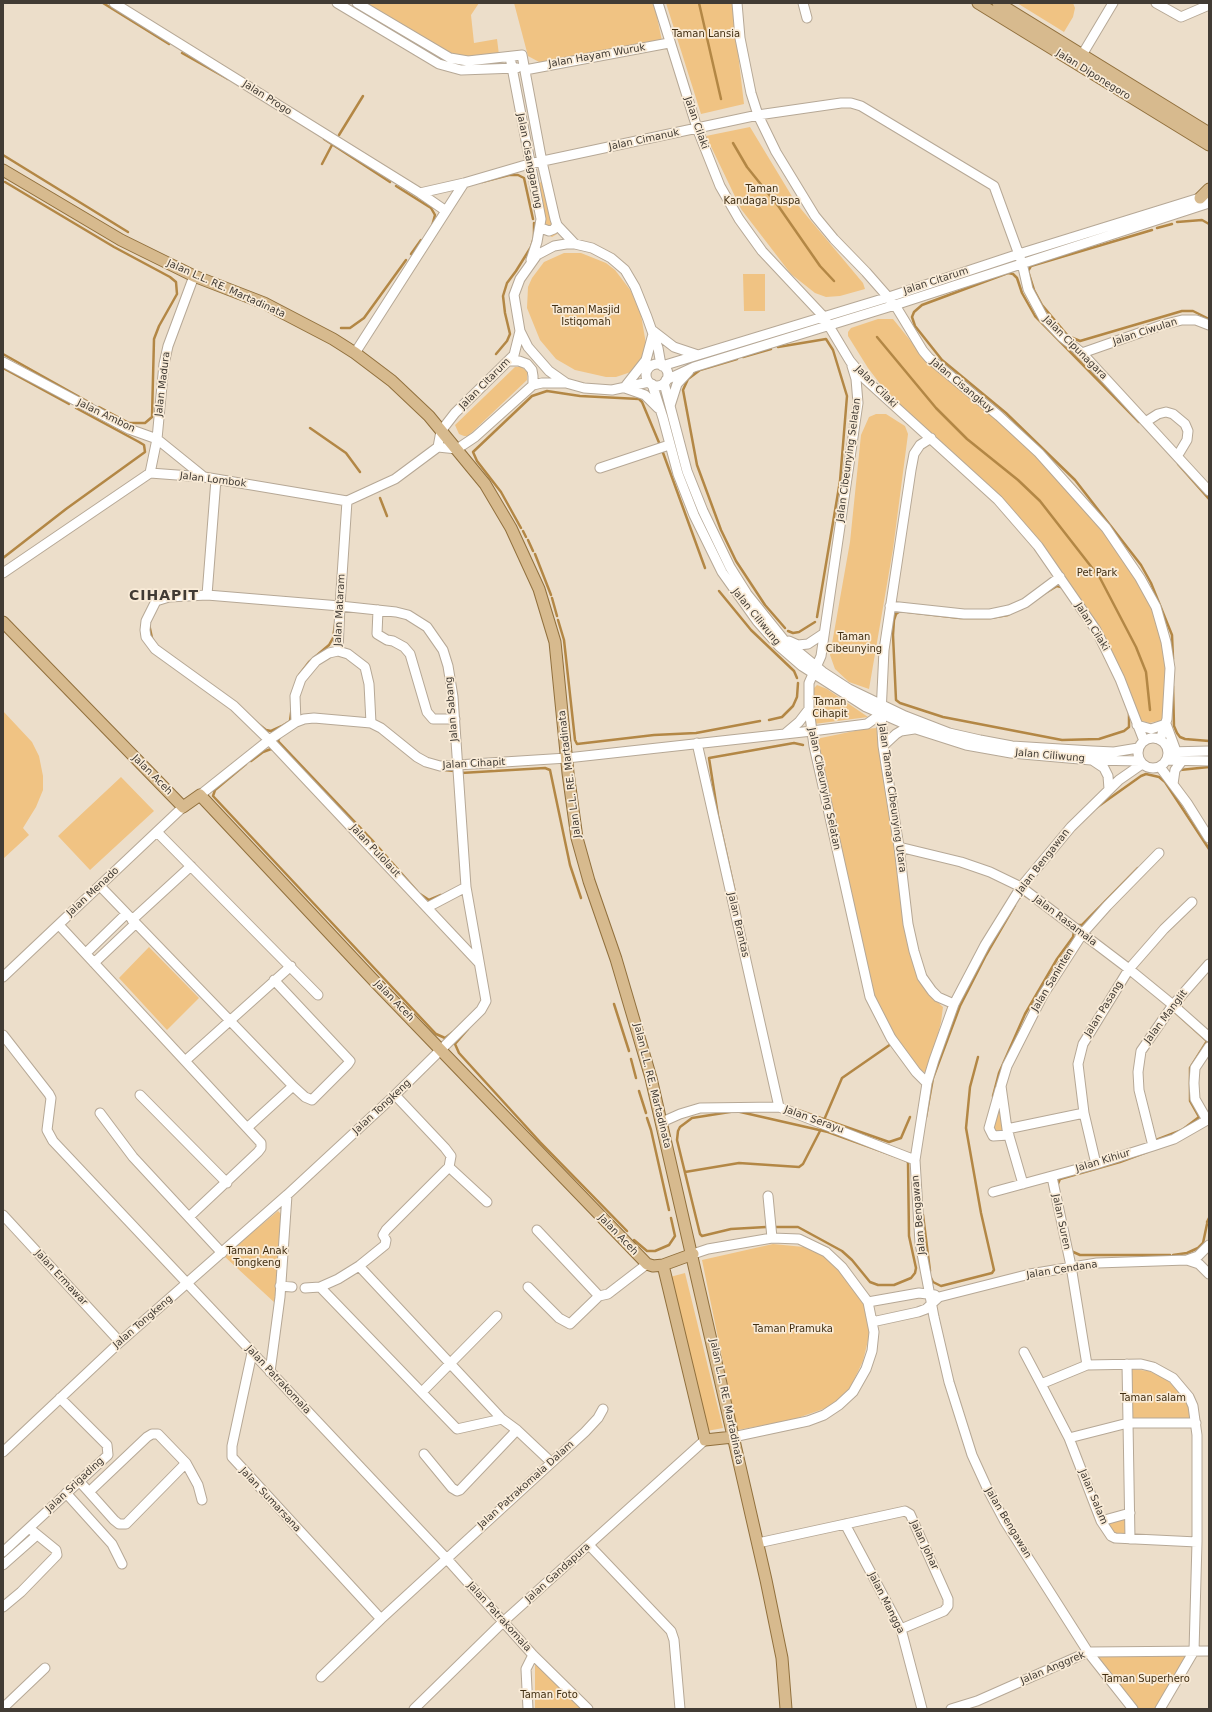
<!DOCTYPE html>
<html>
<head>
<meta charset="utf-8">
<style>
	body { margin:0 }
	#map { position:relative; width:1212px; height:1712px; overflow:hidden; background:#ecdeca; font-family:"DejaVu Sans",sans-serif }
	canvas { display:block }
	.frame { position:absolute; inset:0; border:4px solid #413b34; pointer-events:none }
</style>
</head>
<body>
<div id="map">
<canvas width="1212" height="1712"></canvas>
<div class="frame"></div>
</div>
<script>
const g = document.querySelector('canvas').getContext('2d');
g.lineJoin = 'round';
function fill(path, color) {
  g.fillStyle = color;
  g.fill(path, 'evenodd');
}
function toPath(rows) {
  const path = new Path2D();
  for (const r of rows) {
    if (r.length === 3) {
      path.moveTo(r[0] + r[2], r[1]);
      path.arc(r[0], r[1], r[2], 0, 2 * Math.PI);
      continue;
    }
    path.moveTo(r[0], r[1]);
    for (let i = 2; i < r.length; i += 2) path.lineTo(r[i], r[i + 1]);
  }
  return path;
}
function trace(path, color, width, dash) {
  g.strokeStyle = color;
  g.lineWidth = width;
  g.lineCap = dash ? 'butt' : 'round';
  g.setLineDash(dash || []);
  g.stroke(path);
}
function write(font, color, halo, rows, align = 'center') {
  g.font = font + ' "DejaVu Sans",sans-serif';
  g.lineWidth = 3.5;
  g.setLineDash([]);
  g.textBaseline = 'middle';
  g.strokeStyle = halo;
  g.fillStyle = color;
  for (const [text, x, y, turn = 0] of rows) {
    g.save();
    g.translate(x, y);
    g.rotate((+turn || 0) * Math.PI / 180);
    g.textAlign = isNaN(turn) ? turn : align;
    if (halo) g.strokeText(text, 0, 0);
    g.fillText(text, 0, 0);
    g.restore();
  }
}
fill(toPath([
	[362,3,479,3,471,15,474,43,497,39,499,55,455,61],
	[514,3,654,3,662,41,541,63,528,56],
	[666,3,732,3,744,104,701,114],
	[1017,3,1073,3,1075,8,1073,17,1064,32],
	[750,127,796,203,863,283,865,289,840,296,826,297,815,293,791,274,741,209,706,136],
	[541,182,545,185,557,234,552,237,547,235,536,185],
	[564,253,581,253,606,263,615,270,631,291,641,315,646,344,641,361,631,372,616,377,606,377,575,370,556,359,540,340,527,308,528,287,532,278,544,262],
	[743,274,765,274,765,311,744,311],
	[878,319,893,319,926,360,1011,431,1044,462,1121,552,1152,598,1168,641,1165,720,1149,723,1139,720,1108,643,1062,577,954,456,884,389,868,368,848,336,848,332,851,328],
	[515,367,521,367,527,371,527,380,468,436,464,436,459,434,455,425],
	[876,414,886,414,897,421,905,426,908,434,893,549,869,689,849,682,835,669,830,655,850,542,861,435,869,417],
	[817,685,827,689,868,717,814,724,813,691,814,688],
	[3,711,32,742,39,756,43,776,43,790,36,807,23,828,29,835,3,859],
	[877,728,881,730,903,919,930,995,943,1007,941,1022,929,1070,925,1072,919,1071,894,1038,873,996,816,739,864,729],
	[121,777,154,811,90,870,58,836],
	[149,947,199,998,167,1030,119,978],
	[999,1101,1006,1134,993,1132],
	[278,1211,281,1214,275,1303,224,1256],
	[773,1244,814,1248,832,1260,870,1304,871,1328,863,1361,850,1388,839,1399,826,1408,789,1421,737,1430,702,1260],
	[685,1273,723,1428,707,1431,670,1277],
	[1130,1369,1149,1371,1166,1379,1187,1399,1195,1422,1131,1420],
	[1129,1514,1129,1535,1112,1536,1109,1524],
	[1094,1653,1190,1654,1158,1709,1137,1709],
	[535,1665,539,1665,581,1709,535,1709]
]), '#f0c383');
trace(toPath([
	[103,3,169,44],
	[699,3,721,99],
	[182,53,228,79],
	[339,135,363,96],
	[324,139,390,182],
	[733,143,747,167,779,207,820,266,834,281],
	[3,155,128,232],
	[322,164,333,143],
	[5,182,114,247,170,277,176,282,177,294,159,326,154,339,152,417,145,423,129,423,99,407],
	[482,182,509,175,518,175,524,178,533,219],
	[396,186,431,208,435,215,432,226],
	[1177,222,1202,220,1209,224],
	[1157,228,1172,224],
	[1152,230,1031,266,1028,271,1034,290,1042,305,1068,336,1080,341,1182,311,1193,311,1209,319],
	[411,254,421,240],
	[341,328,350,328,364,318,406,260],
	[877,337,936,408,967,439,1018,480,1040,501,1100,578,1136,647,1146,672,1150,710],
	[778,347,826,339,833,350,847,396,840,481,817,617],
	[3,354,92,404],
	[496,354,507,341,510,334,505,313,503,296,507,283,516,271,531,247,534,237,534,223],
	[743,357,771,349],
	[737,359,700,370,688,379,683,390,697,465,721,530,736,561,765,605,785,628],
	[3,368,69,404],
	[1139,422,1035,316,1022,293,1017,278,1013,274,1008,273,922,305,914,312,912,317,915,326,942,360,1006,413,1075,480,1141,565,1151,583,1172,635,1173,659],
	[310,428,346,453,360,472],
	[662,450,705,568],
	[1178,464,1209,499],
	[380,498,387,516],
	[521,528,501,492,477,461,473,452,532,396,547,391,580,396,639,399,642,402,660,445],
	[523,531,526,537],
	[528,540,533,551],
	[535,554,551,595],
	[3,558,66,509,145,452,144,445,139,442,76,408],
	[1057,586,1065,588,1070,594,1099,641,1123,693,1129,713,1129,727,1124,731,1099,739,1062,740,943,717,900,703,896,700,893,635,894,620,896,614,900,611,960,618,990,618,1008,615,1057,586],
	[719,591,751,630,794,671,797,678],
	[209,596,335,609,336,618,333,638,329,645,309,662,299,675,294,691,290,721,282,726,271,731,266,730,214,689,157,647,152,638,149,624,153,611,159,604,173,598,209,596],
	[552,598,557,616],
	[558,620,564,640,575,740,577,744,654,735,696,733,760,721],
	[788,631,793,633,799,632,815,622],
	[1173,686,1174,726,1177,733,1180,737,1185,739,1209,741],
	[769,720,782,717,793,706,797,697,798,683],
	[280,737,278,741,372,840,417,891],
	[251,761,263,752,271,749,274,750],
	[246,764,215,790,213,796,436,1034,445,1038,453,1032],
	[444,770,454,771,455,774],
	[1180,770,1209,767],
	[461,773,545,768,550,770,570,865,581,898],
	[1096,808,1141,776,1146,774,1159,777,1165,782,1209,849],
	[420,894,429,900,441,895],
	[1019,898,1024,895,1032,900],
	[739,911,718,816,709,758,794,743,803,745],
	[1078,925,1082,925,1138,868],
	[614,1004,629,1051],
	[1182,1008,1181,1002,1184,999],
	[1173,1011,1176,1013,1207,1041,1190,1068,1190,1101,1199,1117,1182,1130,1156,1140,1153,1137,1142,1092,1139,1074,1142,1056,1147,1046,1173,1011],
	[468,1029,455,1044,459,1053,540,1142,627,1231],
	[631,1059,636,1078],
	[639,1091,646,1113],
	[993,1096,999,1073,1025,1014,1057,959,1073,937,1074,931],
	[798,1110,889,1142,901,1138,910,1117],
	[736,1111,828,1132,903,1159,908,1162,909,1236,916,1268,915,1273,911,1278,894,1285,878,1285,870,1282,852,1260,842,1251,798,1227,766,1227,731,1229,702,1236,700,1234,677,1140,678,1131,680,1127,692,1118,736,1111],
	[926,1117,933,1078,960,1006,986,955,1015,905],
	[647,1118,651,1130,669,1210],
	[824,1120,842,1078,891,1044],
	[685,1172,739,1163,799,1167,803,1164,821,1129],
	[1057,1186,1060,1179,1120,1162,1147,1152],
	[923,1215,930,1271],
	[1207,1222,1209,1218],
	[634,1240,647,1251,655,1251,669,1245,675,1236,671,1218],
	[1071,1251,1080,1255,1170,1255],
	[1173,1255,1187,1253,1198,1248,1203,1243,1207,1224],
	[931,1278,933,1282,941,1286,992,1273,994,1270,981,1213,966,1128,970,1087,978,1057]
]), '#b38745', 2.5);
const minor = toPath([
	[114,3,420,193,446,211],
	[337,3,439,64,461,70,517,68],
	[357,3,450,58,468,61,522,55,542,162,555,219,557,225,575,244],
	[658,3,697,128,720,186,739,219,762,251,823,316,850,361,866,380,998,500,1038,546,1096,630,1105,648,1120,679,1144,741],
	[737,3,740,38,751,93,758,115,776,152,815,216,834,239,866,272,895,305,923,351,929,358,999,416,1039,453,1106,528,1140,578,1156,607,1166,642,1170,668,1167,719,1160,740],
	[803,3,807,18],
	[1156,3,1181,17,1209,5],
	[510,57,541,219,537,242,531,260],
	[1079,60,1113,3],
	[525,70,669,43],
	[420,193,464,183,529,164,758,115,841,103,851,103,861,106,994,186,1022,263,1028,289,1043,317,1062,337,1082,353,1209,491],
	[541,228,549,231,554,229,557,225],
	[652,330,674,347,698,355],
	[355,353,464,183],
	[1082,353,1162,325,1182,320,1196,320,1209,325],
	[509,361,519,361,527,364,532,370,533,376,533,385],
	[3,362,129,429,157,439,204,477],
	[657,375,11],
	[662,366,889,297,1019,254,1206,196],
	[852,366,856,379,858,403,821,656,809,683,809,709,814,746,870,997,891,1038,916,1072,927,1083],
	[666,380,694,367,895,305,1209,203],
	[566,383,549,371,528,347,520,331,514,295,520,279,537,255,554,246,566,244,575,244,592,248,611,258,625,270,635,287,647,317,658,348,661,365],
	[664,383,687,471,703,511,730,567,747,594,784,640,823,672,849,689,905,716,949,733,980,740,1012,746,1092,751,1114,752,1138,748],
	[652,384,663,418,678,474,694,515,722,572,757,621,779,646,802,666,866,707,916,729,966,745,1011,753,1091,760,1140,761],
	[624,388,646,360,653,334],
	[625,388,645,395,658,408],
	[670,406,677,384,689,371],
	[1147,421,1158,414,1166,412,1173,414,1185,424,1188,431,1187,440,1178,455],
	[931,438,920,445,914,454,911,470,884,650,881,714,883,746,899,847,908,924,914,951,922,977,932,991,938,997,954,1004],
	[438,447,457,449,475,437,533,385,542,383,566,383,584,388,612,390,649,382],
	[600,468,669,445],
	[150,473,157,439,164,364,168,346,194,276],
	[3,573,150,473,204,477,347,501,384,484,395,479,438,447,441,431,455,413,514,355,520,331],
	[207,595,216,479],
	[890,606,964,614,990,614,1009,610,1025,603,1060,577],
	[378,610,377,634,387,640,393,641,404,647,410,654,427,712,433,719,455,719],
	[789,641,798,645,808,644,823,634],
	[338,651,348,654,365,667,369,684,371,723],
	[296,722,295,696,301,679,316,661,329,653,338,651,340,606,347,501],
	[1166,724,1176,751],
	[1137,725,1151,729,1166,724],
	[786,733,799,722,809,709],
	[1153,753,15],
	[697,743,779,1107],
	[883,746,896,734,901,731,914,729],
	[1168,752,1209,751],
	[1092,760,1104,768,1108,776,1109,789],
	[1166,760,1209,761],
	[1160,767,1187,803,1209,838],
	[1173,784,1175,770,1182,761],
	[200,795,269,740,296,722,304,719,314,718,371,723,381,728,417,757,426,762,440,766,457,765,567,758,812,731,867,724,881,714],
	[157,832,318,995],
	[899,847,961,862,990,872,1021,887,1129,969,1173,1005,1209,1037],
	[100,886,293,1086,305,1097,312,1100,348,1064,350,1061,274,980],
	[428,907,466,887],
	[132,920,191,866],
	[59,925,261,1143,261,1148,258,1152,189,1217],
	[86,953,126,914],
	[94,963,135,924],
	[3,977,183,807],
	[3,1035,49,1094,51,1098,47,1130,53,1141,447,1559,533,1655,588,1709],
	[185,1061,291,966],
	[1000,1089,989,1128,993,1136,1009,1135],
	[140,1095,227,1183],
	[100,1113,133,1157,222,1253],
	[1207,1120,1195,1099,1194,1083,1195,1068,1209,1047],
	[662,1122,680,1114,700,1108,779,1107,915,1160],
	[247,1128,293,1086],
	[1007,1129,1084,1113],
	[1153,1146,1139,1090,1138,1072,1141,1051,1173,1005,1209,964],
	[1096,1164,1084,1113,1078,1064,1083,1044,1129,969,1164,929,1192,902],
	[449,1167,487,1202],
	[1052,1177,1071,1266,1087,1365],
	[1023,1184,1007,1129,1001,1086,1007,1066,1043,995,1083,933,1107,906,1159,853],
	[993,1192,1096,1164,1153,1146,1174,1139,1209,1119],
	[768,1196,772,1238],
	[3,1215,120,1342],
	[537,1230,599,1296,608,1294,647,1264],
	[693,1254,708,1249,772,1238,799,1239,826,1252,842,1267,868,1302,874,1332,872,1351,866,1369,853,1392,839,1405,824,1415,808,1421,733,1437],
	[1187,1260,1199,1264,1209,1274],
	[359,1266,502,1419,517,1430],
	[280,1286,292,1287],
	[320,1287,457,1429,502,1419],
	[528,1287,559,1318,570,1324,599,1296],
	[305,1288,320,1287,338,1279,359,1266,385,1245,386,1240,383,1235,386,1230,449,1167,451,1156,445,1148,395,1095],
	[868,1302,919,1293,935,1295],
	[872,1322,918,1312,926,1309,939,1297,1030,1274,1097,1263,1187,1260,1198,1256,1209,1245],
	[1024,1352,1041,1384],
	[252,1353,232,1446,232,1457,381,1619],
	[1127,1364,1130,1539],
	[270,1372,280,1297,287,1195],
	[422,1392,497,1316],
	[1069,1438,1128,1423,1196,1423],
	[3,1452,120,1342,287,1195,395,1095,481,1010,486,1001,466,887,453,697,448,666,443,650,427,627,408,615,396,612,340,606,207,595,169,597,156,601,146,621,145,630,146,637,155,649,234,706,269,740,479,963],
	[424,1454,452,1488,457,1491,460,1490,517,1430,551,1462],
	[79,1481,89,1492,147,1437,152,1434,158,1434,186,1463,198,1485,202,1500],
	[89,1492,114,1520,119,1524,126,1524,186,1463],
	[66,1493,112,1544,122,1564],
	[1101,1521,1130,1513],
	[845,1524,901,1629,922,1709],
	[758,1543,905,1511,910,1514,948,1599,948,1606,944,1611,901,1629],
	[589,1545,671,1631,674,1640,680,1709],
	[3,1552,108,1455,107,1445,60,1398],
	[3,1565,37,1535],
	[3,1607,21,1592,57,1555,56,1550,29,1528],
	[321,1677,381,1619,585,1432,598,1418,603,1409],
	[3,1708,45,1668],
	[414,1709,504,1621,705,1440],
	[528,1709,526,1669,533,1655],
	[951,1709,977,1701,1088,1652,1209,1651],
	[1133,1709,1088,1652,1004,1520,988,1490,972,1455,949,1382,934,1317,920,1243,915,1160,927,1083,934,1060,954,1004,985,945,1021,887,1071,827,1119,780,1142,764],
	[1160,1709,1194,1651,1197,1542,1197,1435,1193,1406,1189,1397,1173,1378,1153,1367,1141,1364,1087,1365,1041,1384,1069,1438,1101,1521,1111,1536,1115,1538,1197,1542]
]);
const major = toPath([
	[978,3,1209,145],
	[998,3,1209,133],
	[3,170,121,240,194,276,264,303,333,339,355,353,392,381,429,416,485,484,511,528,539,589,555,642,568,773,577,838,589,881,616,959,651,1078,766,1580,782,1658,786,1709],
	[1200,198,1209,189],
	[3,622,183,807,200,795,378,985,647,1264,653,1266,663,1265,693,1254],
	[663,1265,705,1440,733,1437]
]);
trace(minor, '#b6a896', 11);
trace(major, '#91703d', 13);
trace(minor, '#fff', 9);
trace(major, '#d7ba8e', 11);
write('10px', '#412e11', '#f9ebd7', [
	["Taman Lansia",706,34],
	["Taman",762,189],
	["Kandaga Puspa",762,201],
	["Taman Masjid",586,310],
	["Istiqomah",586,322],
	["Pet Park",1097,573],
	["Taman",854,637],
	["Cibeunying",854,649],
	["Taman",830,702],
	["Cihapit",830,714],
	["Taman Anak",257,1251],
	["Tongkeng",257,1263],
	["Taman Pramuka",793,1329],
	["Taman salam",1153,1398],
	["Taman Superhero",1146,1679],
	["Taman Foto",549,1695]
]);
write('10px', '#413b34', '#f9ebd7', [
	["Jalan Hayam Wuruk",597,56,-10],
	["Jalan Diponegoro",1093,75,32],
	["Jalan Progo",267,98,32],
	["Jalan Cilaki",696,123,71],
	["Jalan Cimanuk",644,140,-12],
	["Jalan Cisanggarung",529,161,79],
	["Jalan Citarum",936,281,-18],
	["Jalan L.L. RE. Martadinata",226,289,24],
	["Jalan Ciwulan",1145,332,-18],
	["Jalan Cipunagara",1075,348,45],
	["Jalan Madura",163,384,-83],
	["Jalan Citarum",485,384,-45],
	["Jalan Cisangkuy",962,386,40],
	["Jalan Cilaki",876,387,45],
	["Jalan Ambon",106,416,26],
	["Jalan Cibeunying Selatan",849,460,-82],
	["Jalan Lombok",213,480,7],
	["Jalan Mataram",340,610,-87],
	["Jalan Ciliwung",756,617,51],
	["Jalan Cilaki",1092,627,58],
	["Jalan Sabang",452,709,-95],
	["Jalan Ciliwung",1050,756,5],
	["Jalan Cihapit",474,764,-3],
	["Jalan L.L. RE. Martadinata",570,774,-97],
	["Jalan Aceh",152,775,45],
	["Jalan Cibeunying Selatan",824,789,78],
	["Jalan Taman Cibeunying Utara",892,798,82],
	["Jalan Pulolaut",375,851,47],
	["Jalan Bengawan",1043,862,-52],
	["Jalan Menado",93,892,-43],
	["Jalan Rasamala",1065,921,37],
	["Jalan Brantas",738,925,77],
	["Jalan Saninten",1053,980,-59],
	["Jalan Aceh",394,1001,46],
	["Jalan Pasang",1104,1009,-58],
	["Jalan Manglit",1166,1017,-53],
	["Jalan L.L. RE. Martadinata",652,1086,76],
	["Jalan Tongkeng",382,1107,-43],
	["Jalan Serayu",814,1120,20],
	["Jalan Kihiur",1103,1161,-17],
	["Jalan Bengawan",919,1215,-95],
	["Jalan Suren",1061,1222,78],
	["Jalan Aceh",618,1235,46],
	["Jalan Cendana",1062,1270,-9],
	["Jalan Ermawar",61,1278,47],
	["Jalan Tongkeng",143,1322,-41],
	["Jalan Patrakomala",278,1380,47],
	["Jalan L.L. RE. Martadinata",726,1402,78],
	["Jalan Srigading",75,1485,-43],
	["Jalan Patrakomala Dalam",526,1485,-42],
	["Jalan Salam",1093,1497,67],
	["Jalan Sumarsana",270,1500,47],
	["Jalan Bengawan",1008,1523,59],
	["Jalan Johar",924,1545,65],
	["Jalan Gandapura",558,1573,-42],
	["Jalan Mangga",886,1603,63],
	["Jalan Patrakomala",499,1617,48],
	["Jalan Anggrek",1053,1668,-23]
]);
g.letterSpacing = '1px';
write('bold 14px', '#413b34', '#f9ebd7', [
	["CIHAPIT",164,596]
]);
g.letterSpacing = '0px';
</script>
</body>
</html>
